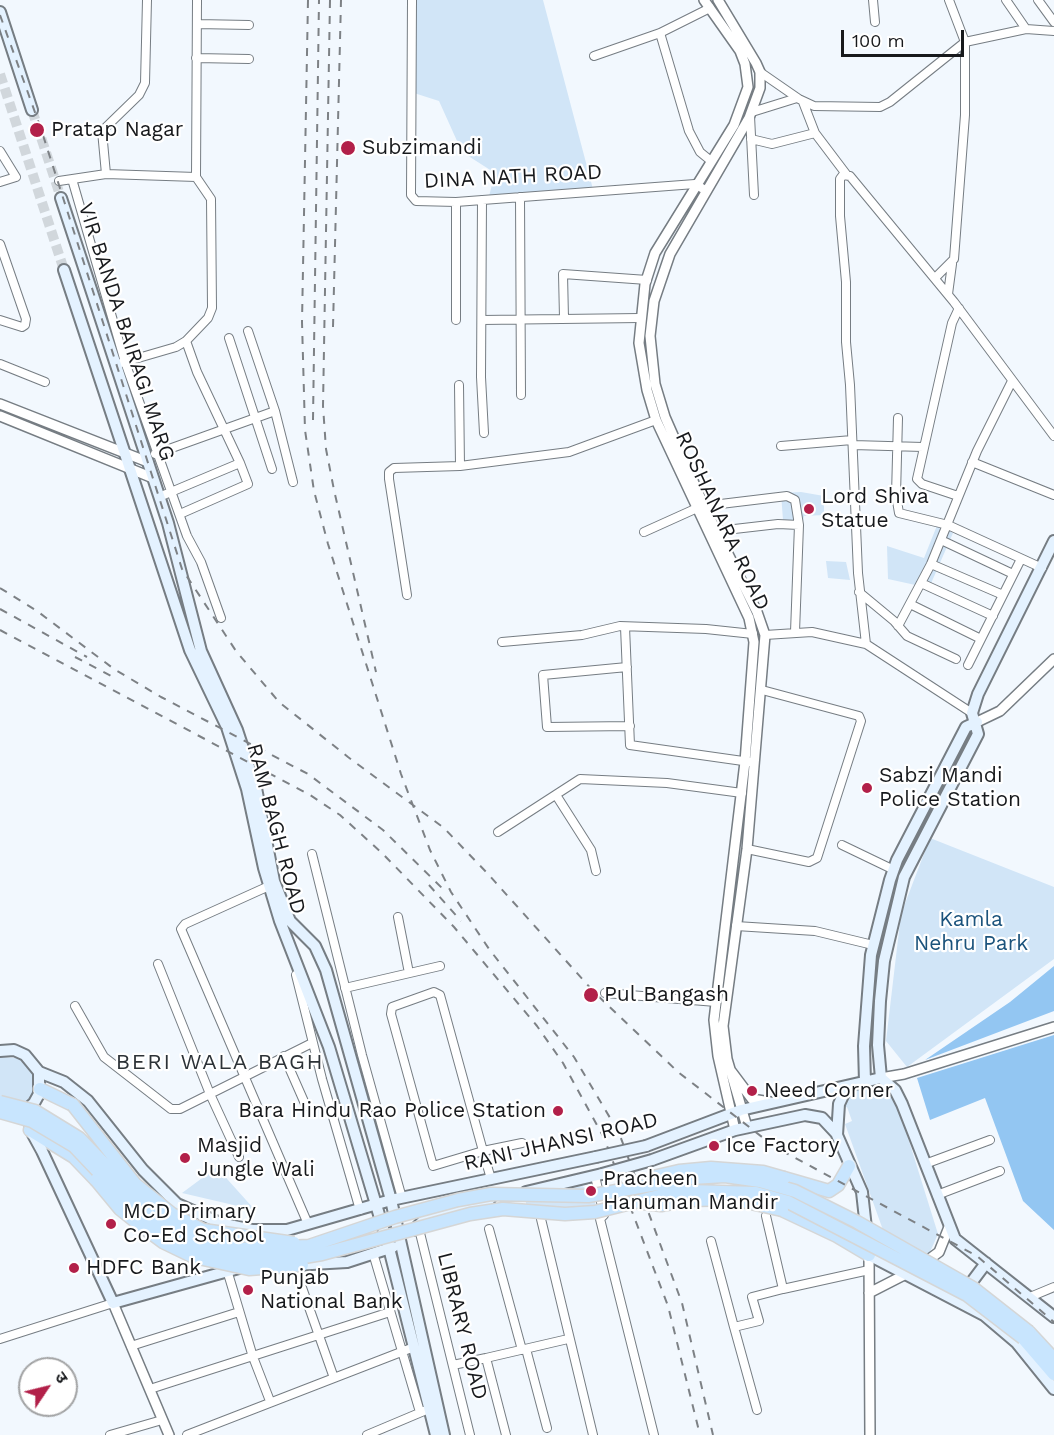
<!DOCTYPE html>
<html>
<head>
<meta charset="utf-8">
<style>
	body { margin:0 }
	#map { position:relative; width:1054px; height:1435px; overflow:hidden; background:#f2f8fe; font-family:"Work Sans","Noto Sans Devanagari",sans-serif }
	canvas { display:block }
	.north { position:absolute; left:18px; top:1357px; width:60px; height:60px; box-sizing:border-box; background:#fff; border:2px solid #a2a3a4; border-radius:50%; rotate:55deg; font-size:16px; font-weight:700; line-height:24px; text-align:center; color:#17191c }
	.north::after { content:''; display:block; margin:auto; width:21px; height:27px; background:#b22049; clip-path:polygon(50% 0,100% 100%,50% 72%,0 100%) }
	.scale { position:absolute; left:841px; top:30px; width:123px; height:27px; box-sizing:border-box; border:3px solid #17191c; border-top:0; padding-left:8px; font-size:18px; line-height:21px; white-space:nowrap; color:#17191c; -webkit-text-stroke:4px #fff; paint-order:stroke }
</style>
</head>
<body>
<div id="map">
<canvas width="1054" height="1435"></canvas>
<div class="north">उ</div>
<div class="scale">100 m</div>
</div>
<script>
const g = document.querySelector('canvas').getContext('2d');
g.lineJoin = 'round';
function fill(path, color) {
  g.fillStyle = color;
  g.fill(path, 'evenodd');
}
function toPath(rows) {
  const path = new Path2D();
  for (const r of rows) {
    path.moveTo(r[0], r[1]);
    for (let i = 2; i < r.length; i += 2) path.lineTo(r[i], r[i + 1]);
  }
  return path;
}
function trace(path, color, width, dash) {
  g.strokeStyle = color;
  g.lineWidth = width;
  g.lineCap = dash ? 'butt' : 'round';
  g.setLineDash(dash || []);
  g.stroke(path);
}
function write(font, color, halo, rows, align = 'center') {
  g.font = font + ' "Work Sans",sans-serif';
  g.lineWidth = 4.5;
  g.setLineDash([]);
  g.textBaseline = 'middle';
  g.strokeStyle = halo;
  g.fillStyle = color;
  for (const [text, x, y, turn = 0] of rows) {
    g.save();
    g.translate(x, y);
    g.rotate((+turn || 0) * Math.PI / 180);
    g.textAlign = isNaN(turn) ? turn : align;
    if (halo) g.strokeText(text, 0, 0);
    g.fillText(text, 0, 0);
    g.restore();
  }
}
fill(toPath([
	[415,0,543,0,594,193,487,204,495,173,462,152,439,101,414,93],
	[801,492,824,496,824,515,804,516,803,522,783,520,781,493],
	[938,523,953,533,929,588,888,579,887,546,924,558],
	[826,561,846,562,850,580,828,578],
	[930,838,1054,887,1054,959,907,1067,886,1041,901,914],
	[0,1057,18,1058,31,1070,35,1079,35,1091,25,1105,0,1110],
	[877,1084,883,1085,895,1096,938,1234,930,1252,923,1259,911,1263,894,1252,888,1244,845,1124,852,1121,847,1107,840,1109,854,1089],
	[217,1167,228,1180,255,1210,182,1193],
	[582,1186,585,1188,588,1201,594,1199,599,1217,557,1218,528,1213,525,1198]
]), '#d1e5f7');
fill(toPath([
	[1054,966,1054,1011,925,1060,1010,1002],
	[1054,1035,1054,1230,1023,1201,985,1098,930,1120,917,1078]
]), '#93c6f2');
trace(toPath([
	[0,74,64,270],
	[32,110,61,198]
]), '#d1d7dc', 10, [10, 5]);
const minor = toPath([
	[412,0,411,195,416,201,456,202,695,184,705,190],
	[873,0,875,22],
	[1006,0,1026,29],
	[1038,0,1054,22],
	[197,24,249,25],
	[660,33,689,131,700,152,711,161],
	[594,56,660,33,710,8],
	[196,58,249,59],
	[760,72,799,99,814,106,880,107,890,102,965,42,1026,29,1054,31],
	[803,102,815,133,846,174],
	[752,112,797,98],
	[750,116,754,195],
	[751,139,772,144,815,133],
	[0,151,16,177,0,182],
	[106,174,196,177],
	[72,179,125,362,187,536,201,562,221,618],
	[59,181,106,174,102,131,139,95,145,83,147,0],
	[520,197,521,395],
	[482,200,481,377,484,433],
	[0,244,26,319,25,325,22,327,0,320],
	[935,278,954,259,965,115,965,42,949,0],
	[948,294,952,264],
	[564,318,563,274,647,280],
	[456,320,456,202],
	[482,320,640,318],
	[248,331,275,411,293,482],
	[229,338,272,469],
	[186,341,197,372,240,463],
	[121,363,176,347,186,341,208,318,212,308,211,199,196,177,197,0],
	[0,364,45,382],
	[459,385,460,466],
	[898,418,896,495,899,513,948,525,1042,568],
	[853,445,923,447],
	[781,446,852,440],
	[155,454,275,411],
	[972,462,1054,495],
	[958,496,922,484,917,479,952,323,959,308],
	[159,497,240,463,248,484,180,514],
	[704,506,787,496,795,500,799,525,795,632],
	[717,531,778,524,799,525],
	[644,532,695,509],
	[941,540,1013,574],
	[931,564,1003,595],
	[921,583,993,616],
	[859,592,894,621,907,636,956,659],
	[407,595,389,479,389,472,394,468,460,466,569,452,656,420],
	[910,604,981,639],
	[898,626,931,564,977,451,1012,381],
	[625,627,630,745,750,762],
	[765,635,812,632,866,644,858,573,850,385,846,342,846,282,840,216,840,179,843,175,850,176,954,302,1054,436],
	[502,642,582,635,620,626,706,629,753,634],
	[866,644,972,713],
	[968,665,1021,559],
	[627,667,543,675,547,727,630,726],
	[556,795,591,850,596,871],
	[498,832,580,779,667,783,742,793],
	[842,845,894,870],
	[747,849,809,862,817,858,861,721,859,716,762,690],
	[312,854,362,1055,402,1198],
	[269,886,185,924,181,929,308,1224],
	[398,917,409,973],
	[736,926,815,931,873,945],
	[158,964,210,1094,239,1157],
	[296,975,322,1079,360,1210],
	[345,988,440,966],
	[605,993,716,1002],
	[75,1006,104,1057,171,1109,180,1109,312,1043],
	[284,1056,306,1106],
	[925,1164,990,1140],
	[595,1176,604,1215,600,1219,654,1435],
	[491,1179,483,1151,440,995,434,992,392,1007,391,1014,433,1166,483,1151,522,1143],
	[937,1195,1000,1171],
	[766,1216,783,1289,869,1270],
	[541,1219,593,1435],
	[418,1225,470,1435],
	[489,1229,522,1350],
	[711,1241,734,1327,759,1321,752,1297,783,1289],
	[373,1253,420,1412],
	[294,1265,334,1378],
	[227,1270,253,1357,270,1401],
	[1030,1297,1054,1287],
	[734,1327,757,1410],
	[0,1339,113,1303],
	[131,1346,239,1312],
	[526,1349,547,1428],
	[453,1365,486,1358],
	[150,1389,390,1312],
	[110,1435,162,1420],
	[187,1435,414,1347],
	[367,1435,424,1411],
	[506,1435,486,1358,568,1339]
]);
const tertiary = toPath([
	[704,0,740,51,745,64,748,87,734,125,655,253,645,284,639,343,647,390,656,420,749,618,754,642,745,762,714,1020,718,1056,735,1130],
	[718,0,756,63,760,72,760,88,749,118,670,254,654,301,650,336,655,384,665,417,704,506,757,612,765,635,747,849,723,1026,727,1059,747,1127],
	[0,404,148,462],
	[0,416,153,478],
	[977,722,1000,711,1054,659],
	[731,1071,752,1099,770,1102],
	[881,1078,904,1074,1054,1027],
	[869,1255,870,1435],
	[924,1263,939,1252,949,1227],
	[869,1293,910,1272],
	[113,1303,169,1435]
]);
const secondary = toPath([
	[0,12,32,110],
	[61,198,168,523,201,651,237,730,256,788,274,881,290,921,315,946,326,970,391,1200,444,1435],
	[64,270,190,650,227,727,247,789,264,868,280,921,329,1047,389,1248,436,1435],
	[0,1051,14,1050,25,1055,39,1072,39,1094,34,1103,24,1112],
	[39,1072,64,1082,88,1101,143,1170,177,1204,220,1223,252,1230,287,1230,391,1200,596,1157],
	[881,1078,878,1045,880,1001,884,961,904,877,978,734,972,713,978,694,1054,541],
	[865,1082,864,1046,871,955,890,880,897,860,966,727,977,722],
	[847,1087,839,1104,837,1135,862,1192,869,1255,984,1315,1017,1343,1054,1389],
	[30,1129,42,1151,113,1303,239,1268],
	[646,1146,741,1110,881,1078,895,1090,902,1104,955,1239,1054,1317],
	[652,1160,735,1130,805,1115,822,1118,837,1134],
	[526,1192,602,1174],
	[414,1230,425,1219,490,1199],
	[294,1265,347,1262,393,1247],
	[965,1291,986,1263]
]);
const primary = toPath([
	[40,1089,73,1105],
	[30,1130,74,1157,96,1180],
	[784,1178,829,1191,838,1185,849,1166],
	[782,1210,837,1236,869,1255],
	[1029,1332,1054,1359],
	[1023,1338,1054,1374]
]);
trace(minor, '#767d83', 10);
trace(tertiary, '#767d83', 12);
trace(secondary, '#767d83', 14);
trace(primary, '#d5d6d6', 15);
trace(minor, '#fff', 8);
trace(tertiary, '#fff', 9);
trace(secondary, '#e4f2ff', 10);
trace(primary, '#c8e5fe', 12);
trace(toPath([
	[308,0,302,322,305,430,314,491,328,544,401,774,430,850,451,892,489,949,574,1057,619,1133,682,1303,713,1435],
	[330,0,323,406,326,449,334,490,376,672],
	[0,15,41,129,182,569,236,651,279,702,348,757,444,828,488,874,594,992,678,1072,775,1147,977,1256,1054,1322],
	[333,327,341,0],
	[313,420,319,0],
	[0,588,37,611,114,669,161,697,308,774,383,830,444,890],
	[0,609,87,657],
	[0,630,310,795,340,815,382,853,454,927,537,1026,563,1063,604,1138,668,1306,700,1435],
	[75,657,117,679],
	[429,885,461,921]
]), '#7d8185', 2, [8, 8]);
const secondaryBridge = toPath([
	[596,1157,646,1146],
	[602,1174,652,1160]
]);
const primaryBridge = toPath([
	[0,1102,35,1111,79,1138,136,1197,161,1217,195,1236,241,1249,309,1246,395,1217,458,1200,491,1194,588,1196,691,1178,725,1176,760,1181,795,1191,857,1222,973,1288,1029,1332],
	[73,1105,135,1184,172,1214,203,1230,294,1243],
	[0,1112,32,1121,74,1146,129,1204,157,1227,193,1246,240,1259,298,1258,322,1254,470,1214,503,1209,565,1214,595,1212,659,1196,689,1191,756,1193,788,1202,967,1295,1023,1338],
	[653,1177,679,1171,711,1168,763,1172,784,1178],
	[96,1180,120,1209,140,1225,163,1242,194,1257,249,1269,302,1265],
	[642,1203,661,1205,689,1200,733,1199,782,1210]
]);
trace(secondaryBridge, '#767d83', 14, []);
trace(primaryBridge, '#d5d6d6', 15, []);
trace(secondaryBridge, '#e4f2ff', 10);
trace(primaryBridge, '#c8e5fe', 12);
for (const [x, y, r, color] of [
	[37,130,8,"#b22049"],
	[348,148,8,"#b22049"],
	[809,509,6,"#b22049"],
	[867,788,6,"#b22049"],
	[591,995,8,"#b22049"],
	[752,1091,6,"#b22049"],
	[558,1111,6,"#b22049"],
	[714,1146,6,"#b22049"],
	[185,1158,6,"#b22049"],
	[591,1191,6,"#b22049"],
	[111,1224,6,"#b22049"],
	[74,1268,6,"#b22049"],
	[248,1290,6,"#b22049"]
]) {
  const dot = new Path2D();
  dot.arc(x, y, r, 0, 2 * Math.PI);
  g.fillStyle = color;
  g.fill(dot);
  trace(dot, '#fff', 2);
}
write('21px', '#17191c', '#fff', [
	["Pratap Nagar",51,130],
	["Subzimandi",362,148],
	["Lord Shiva",821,497],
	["Statue",821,521],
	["Sabzi Mandi",879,776],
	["Police Station",879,800],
	["Pul Bangash",604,995],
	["Need Corner",764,1091],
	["Bara Hindu Rao Police Station",546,1111,"right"],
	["Masjid",197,1146],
	["Jungle Wali",197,1170],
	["Ice Factory",726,1146],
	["Pracheen",603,1179],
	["Hanuman Mandir",603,1203],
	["MCD Primary",123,1212],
	["Co-Ed School",123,1236],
	["HDFC Bank",86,1268],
	["Punjab",260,1278],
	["National Bank",260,1302]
], 'left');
write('21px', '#17191c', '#fff', [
	["DINA NATH ROAD",513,177,-3],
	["VIR BANDA BAIRAGI MARG",126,332,72],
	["ROSHANARA ROAD",722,521,65],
	["RAM BAGH ROAD",276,829,75],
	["RANI JHANSI ROAD",561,1142,-13],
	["LIBRARY ROAD",462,1326,76]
]);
write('21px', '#1b537c', '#fff', [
	["Kamla",971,920],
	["Nehru Park",971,944]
]);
g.letterSpacing = '1.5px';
write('22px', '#2c3237', '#fff', [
	["BERI WALA BAGH",220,1063]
]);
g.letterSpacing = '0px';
</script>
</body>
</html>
